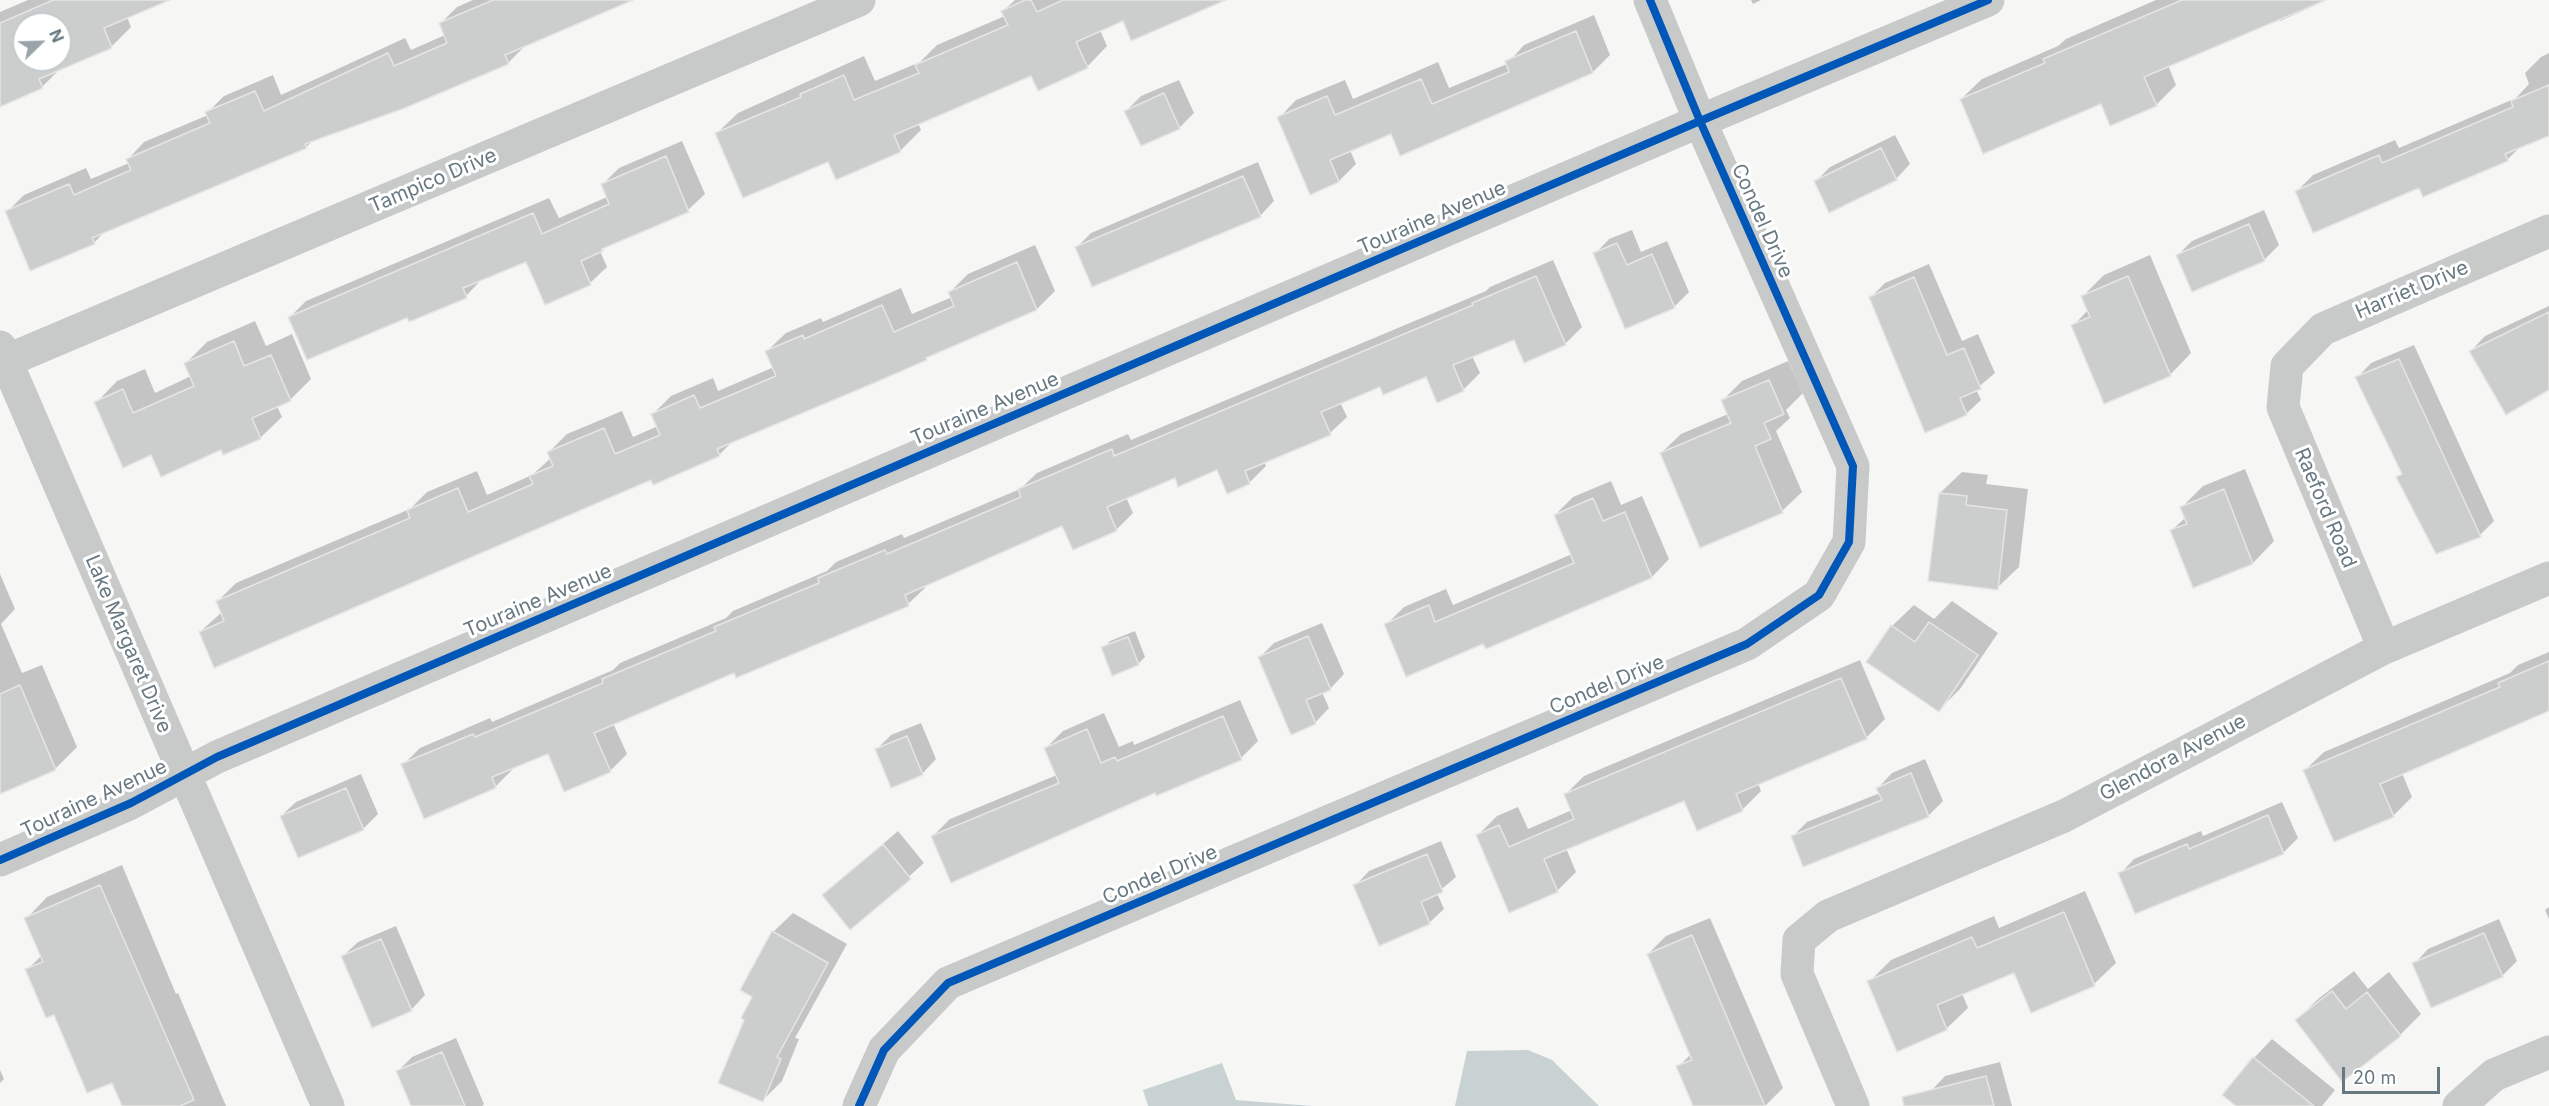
<!DOCTYPE html>
<html>
<head>
<meta charset="utf-8">
<style>
	body { margin:0 }
	#map { position:relative; width:2549px; height:1106px; overflow:hidden; background:#f6f6f5; font-family:Inter,sans-serif }
	canvas { display:block }
	.north { position:absolute; left:12px; top:12px; width:60px; height:60px; box-sizing:border-box; background:#fff; border:2px solid #c3c9cd; border-radius:50%; rotate:67deg; font-size:16px; font-weight:700; line-height:24px; text-align:center; color:#687982 }
	.north::after { content:''; display:block; margin:auto; width:21px; height:27px; background:#9aa5aa; clip-path:polygon(50% 0,100% 100%,50% 72%,0 100%) }
	.scale { position:absolute; left:2342px; top:1067px; width:98px; height:27px; box-sizing:border-box; border:3px solid #687982; border-top:0; padding-left:8px; font-size:18px; line-height:21px; white-space:nowrap; color:#687982; -webkit-text-stroke:4px #fff; paint-order:stroke }
</style>
</head>
<body>
<div id="map">
<canvas width="2549" height="1106"></canvas>
<div class="north">N</div>
<div class="scale">20 m</div>
</div>
<script>
const g = document.querySelector('canvas').getContext('2d');
g.lineJoin = 'round';
function fill(path, color) {
  g.fillStyle = color;
  g.fill(path, 'evenodd');
}
function toPath(rows) {
  const path = new Path2D();
  for (const r of rows) {
    path.moveTo(r[0], r[1]);
    for (let i = 2; i < r.length; i += 2) path.lineTo(r[i], r[i + 1]);
  }
  return path;
}
function trace(path, color, width, dash) {
  g.strokeStyle = color;
  g.lineWidth = width;
  g.lineCap = dash ? 'butt' : 'round';
  g.setLineDash(dash || []);
  g.stroke(path);
}
function write(font, color, halo, rows, align = 'center') {
  g.font = font + ' Inter,sans-serif';
  g.lineWidth = 6;
  g.setLineDash([]);
  g.textBaseline = 'middle';
  g.strokeStyle = halo;
  g.fillStyle = color;
  for (const [text, x, y, turn = 0] of rows) {
    g.save();
    g.translate(x, y);
    g.rotate((+turn || 0) * Math.PI / 180);
    g.textAlign = isNaN(turn) ? turn : align;
    if (halo) g.strokeText(text, 0, 0);
    g.fillText(text, 0, 0);
    g.restore();
  }
}
fill(toPath([
	[1528,1050,1552,1060,1599,1106,1455,1106,1467,1051],
	[1222,1063,1236,1100,1312,1106,1148,1106,1143,1090]
]), '#c8d2d3');
fill(toPath([
	[28,0,168,0,127,17,131,27,111,47,61,68,42,87,0,105,0,12],
	[24,24,60,24,60,60,24,60],
	[473,0,629,0,525,46,508,63,314,140,306,147,106,230,94,243,7,212,24,195,86,168,91,179,129,163,128,159,144,142,208,115,207,113,224,96,273,75,281,95,405,38,411,50,445,35,440,24,457,7],
	[1015,0,1210,0,1124,19,1100,30,1107,46,1087,67,1032,74,918,123,921,130,900,151,829,160,717,133,738,113,864,56,875,81,920,62,937,45,1005,16,1003,11],
	[1751,0,1761,0,1753,4],
	[2156,0,2322,0,2316,5,2280,21,2279,18,2168,65,2176,85,2156,105,1961,99,1982,79,2058,46,2066,39],
	[1594,15,1610,55,1593,72,1401,154,1392,132,1350,150,1356,164,1339,181,1311,193,1279,118,1296,100,1345,80,1353,99,1438,62,1449,88,1507,64,1524,45],
	[2549,53,2549,135,2521,146,2507,160,2419,186,2297,191,2313,175,2395,140,2399,148,2516,98,2529,84,2525,73,2541,57],
	[1179,80,1194,113,1179,128,1126,111,1141,96],
	[1895,135,1910,164,1896,179,1816,181,1830,167],
	[682,141,705,194,688,210,607,245,600,251,607,267,590,283,526,260,482,279,466,296,407,316,290,317,306,301,549,198,559,218,607,197,602,185,619,168],
	[1258,162,1274,201,1260,216,1077,247,1091,233],
	[2264,210,2279,245,2264,260,2178,255,2192,241],
	[1632,230,1641,252,1667,241,1689,292,1674,307,1595,254,1609,239],
	[1035,245,1055,291,1037,309,733,441,719,455,200,632,222,612,218,601,236,583,410,509,427,492,477,471,487,495,532,475,551,458,548,453,567,434,622,411,633,437,658,426,653,414,671,396,713,378,718,391,774,367,767,351,786,333,821,318,823,322,901,288,912,314,952,297,950,292,968,274],
	[2150,255,2191,353,2170,375,2073,326,2088,310,2083,296,2104,275],
	[1553,260,1582,327,1565,344,1515,338,1472,356,1480,373,1463,390,1427,375,1380,385,1340,402,1347,417,1330,433,1264,461,1266,466,1249,483,1218,468,1175,476,1126,497,1133,513,1116,530,1063,524,924,585,925,588,908,604,735,671,613,723,627,754,610,771,549,752,511,768,512,770,495,787,403,765,420,748,490,718,492,722,613,670,620,663,726,618,733,611,827,571,836,562,902,534,904,538,1020,489,1037,473,1128,434,1131,440,1486,291,1490,287],
	[1929,264,1962,341,1978,334,1995,373,1976,389,1981,400,1966,414,1871,297,1885,283],
	[2549,306,2549,388,2471,351,2485,336],
	[255,321,266,346,292,334,311,379,290,400,277,406,282,417,260,438,222,448,152,453,96,403,117,381,145,369,155,393,191,376,186,363,207,342],
	[2414,345,2494,521,2480,535,2398,477,2403,472,2357,378,2371,363],
	[1788,361,1803,393,1786,410,1790,418,1776,431,1802,492,1782,511,1661,453,1681,434,1728,414,1722,401,1742,381],
	[2245,469,2274,541,2253,563,2194,586,2172,530,2186,517,2182,507,2203,486],
	[1962,472,1988,475,1986,484,2028,489,2019,567,1997,588,1940,493],
	[1611,481,1621,505,1642,496,1669,559,1652,577,1486,647,1484,642,1386,625,1404,607,1446,589,1453,605,1572,554,1555,515,1573,497],
	[0,574,15,609,1,624,22,673,42,665,77,747,55,769,0,792],
	[1952,601,1998,633,1960,689,1939,710,1892,626,1914,605,1934,619],
	[1322,623,1344,674,1330,689,1322,692,1329,708,1315,723,1259,658,1274,643],
	[1135,631,1145,657,1138,664,1103,648,1110,641],
	[2549,652,2549,709,2402,773,2412,797,2393,816,2305,770,2324,752,2510,673,2518,665],
	[1860,660,1885,719,1866,738,1758,783,1761,791,1742,810,1685,799,1566,848,1576,872,1557,891,1510,911,1478,835,1497,816,1518,807,1528,829,1572,810,1565,795,1584,776],
	[1240,700,1258,741,1241,758,1156,791,933,836,950,819,1057,775,1046,748,1063,731,1104,713,1119,747,1133,741,1134,745],
	[921,723,936,759,922,774,877,749,891,735],
	[1925,759,1943,801,1929,815,1804,865,1793,836,1807,822,1880,793,1878,788,1892,773],
	[361,774,378,814,363,829,281,816,296,802],
	[2282,802,2298,838,2283,853,2120,874,2134,859,2201,831,2203,836],
	[898,831,924,863,851,928,824,895],
	[1441,841,1456,877,1437,893,1444,909,1429,923,1355,886,1369,871],
	[122,865,176,994,178,993,226,1106,123,1106,113,1081,55,1013,27,970,42,955,26,919,47,897],
	[2085,891,2116,963,2094,984,2032,1011,2015,971,1962,993,1968,1008,1946,1029,1869,982,1891,960,1994,916,1999,928],
	[2549,907,2549,919,2545,910],
	[793,913,847,944,795,1038,799,1039,782,1081,763,1100,754,997,773,932],
	[1710,918,1783,1088,1765,1106,1695,1106,1678,1067,1691,1054,1648,954,1666,936],
	[2499,919,2517,961,2502,976,2414,964,2428,949],
	[396,926,425,995,411,1010,343,956,358,942],
	[2354,971,2368,989,2389,972,2421,1014,2400,1035,2297,1020,2318,999],
	[456,1038,484,1104,482,1106,413,1106,398,1071,412,1057],
	[2272,1039,2335,1090,2322,1106,2238,1106,2224,1095,2254,1058],
	[2000,1062,2012,1106,1935,1106,1931,1091,1945,1076],
	[0,1070,4,1079,0,1083]
]), '#0003');
const building = toPath([
	[53,0,170,0,104,28,112,48,39,79,43,88,0,107,0,23,53,0],
	[24,24,60,24,60,60,24,60,24,24],
	[493,0,633,0,505,55,509,64,405,108,305,144,307,148,92,238,95,244,30,271,5,211,69,184,74,195,131,170,126,159,210,123,205,112,255,91,264,111,388,53,394,66,447,43,439,23,493,0],
	[1025,0,1031,0,1037,12,1063,0,1226,0,1131,41,1123,21,1076,42,1088,68,1038,91,1031,76,894,135,901,152,836,180,828,162,743,198,715,133,801,97,800,94,844,75,854,100,919,73,915,65,1008,25,1001,11,1025,0],
	[2182,0,2326,0,2144,77,2157,106,2110,126,2101,104,1983,154,1960,99,2045,63,2043,59,2182,0],
	[1576,31,1593,73,1400,156,1391,134,1330,160,1339,182,1310,195,1277,117,1327,96,1335,115,1421,79,1432,104,1509,72,1505,61,1576,31],
	[2549,85,2549,136,2505,154,2508,161,2423,197,2419,188,2313,233,2295,191,2379,155,2382,163,2513,107,2511,101,2549,85],
	[1164,93,1180,129,1141,146,1124,111,1164,93],
	[1881,148,1897,180,1829,213,1814,181,1881,148],
	[666,156,689,212,602,249,603,251,581,261,591,285,545,305,526,262,463,288,467,298,409,322,407,318,307,360,288,317,533,213,542,234,609,204,601,184,666,156],
	[1243,176,1261,217,1092,287,1075,247,1243,176],
	[2249,224,2265,261,2192,292,2176,255,2249,224],
	[1617,243,1627,265,1652,254,1675,308,1625,329,1593,253,1617,243],
	[1017,262,1037,310,926,358,927,360,867,386,717,449,720,456,653,485,651,480,214,668,199,632,224,621,216,601,410,518,407,510,458,488,468,512,533,484,529,476,553,466,547,452,604,428,615,454,660,435,651,414,694,395,700,408,776,376,765,351,803,335,804,339,882,305,894,332,954,306,948,292,1017,262],
	[1536,276,1566,345,1524,363,1514,340,1453,365,1464,391,1437,403,1426,377,1383,395,1380,387,1321,412,1331,435,1245,471,1250,484,1227,494,1217,470,1178,487,1175,478,1107,507,1117,531,1073,550,1062,526,905,595,909,606,736,678,734,673,594,733,611,772,564,792,548,754,492,777,496,788,424,819,401,764,473,734,475,737,603,683,602,679,716,631,714,627,819,583,818,578,885,550,887,554,1021,497,1018,489,1112,449,1114,456,1473,305,1472,303,1536,276],
	[2128,276,2171,376,2104,404,2071,325,2090,317,2081,296,2128,276],
	[1914,277,1947,355,1964,348,1981,389,1960,398,1967,415,1925,433,1869,297,1914,277],
	[2549,312,2549,390,2506,415,2469,351,2549,312],
	[234,341,244,366,271,355,291,401,252,418,261,439,223,455,221,450,161,477,151,455,123,468,94,402,123,389,133,413,194,386,184,363,234,341],
	[2399,359,2481,537,2436,554,2396,477,2402,474,2355,377,2399,359],
	[1769,380,1784,414,1764,423,1771,439,1755,446,1783,513,1700,548,1660,453,1731,423,1721,400,1769,380],
	[2224,489,2253,564,2193,588,2170,530,2187,524,2180,507,2224,489],
	[1939,493,1967,496,1966,505,2007,510,1998,590,1928,581,1939,493],
	[1593,498,1603,521,1625,512,1652,578,1486,649,1483,644,1406,677,1384,624,1429,605,1435,622,1574,563,1554,515,1593,498],
	[1929,622,1978,655,1939,712,1866,662,1891,625,1915,642,1929,622],
	[1308,636,1331,690,1306,700,1316,724,1291,735,1258,657,1308,636],
	[1128,637,1139,665,1112,676,1101,647,1128,637],
	[2549,661,2549,711,2380,784,2394,817,2334,842,2303,770,2500,687,2498,683,2549,661],
	[1841,678,1867,739,1736,794,1743,811,1697,831,1684,801,1544,859,1558,892,1509,913,1476,835,1499,825,1509,847,1574,819,1564,794,1841,678],
	[20,685,56,770,0,794,0,694,20,685],
	[1223,716,1242,760,1156,796,1155,793,951,883,931,836,1059,783,1044,748,1087,729,1101,763,1115,757,1117,761,1223,716],
	[907,736,923,775,891,788,875,749,907,736],
	[1911,773,1929,817,1803,867,1791,836,1882,800,1876,788,1911,773],
	[346,788,364,830,298,858,280,816,346,788],
	[2268,815,2284,854,2135,914,2118,873,2187,844,2189,849,2268,815],
	[883,844,911,879,850,930,822,895,883,844],
	[1427,854,1443,892,1421,902,1430,924,1379,946,1353,885,1427,854],
	[100,885,194,1100,180,1106,122,1106,112,1083,87,1093,54,1015,46,1018,25,969,43,962,24,918,100,885],
	[2064,912,2095,986,2031,1013,2014,973,1937,1005,1947,1030,1897,1052,1867,981,1972,937,1977,948,2064,912],
	[772,931,828,963,777,1057,781,1059,763,1102,718,1083,744,1020,741,1018,752,997,740,990,772,931],
	[2484,933,2503,977,2431,1008,2412,963,2484,933],
	[1692,935,1737,1041,1765,1106,1693,1106,1676,1066,1692,1060,1647,954,1692,935],
	[381,939,412,1011,372,1028,341,956,381,939],
	[2332,991,2346,1009,2367,992,2401,1036,2342,1082,2295,1020,2332,991],
	[442,1052,465,1106,411,1106,396,1071,442,1052],
	[2253,1057,2314,1106,2236,1106,2222,1095,2253,1057],
	[1986,1076,1994,1106,1904,1106,1902,1097,1986,1076]
]);
fill(building, '#cccece');
trace(building, '#e5e5e4', 1.5);
trace(toPath([
	[6,361,859,0],
	[2384,648,2283,407,2287,366,2323,329,2549,231],
	[0,860,131,803,217,757,1700,121,1988,0],
	[859,1106,884,1050,948,983,1747,644,1819,595,1849,542,1853,466,1700,121,1650,0],
	[1853,1106,1797,974,1799,940,1828,916,2064,816,2384,648,2549,578],
	[2459,1106,2494,1075,2549,1052]
]), '#c8caca', 33);
trace(toPath([
	[0,347,328,1106]
]), '#c8caca', 33);
trace(toPath([
	[0,860,131,803,217,757,1700,121,1988,0],
	[859,1106,884,1050,948,983,1747,644,1819,595,1849,542,1853,466,1700,121,1650,0]
]), '#0057b8', 8);
write('20px', '#687982', '#fff', [
	["Tampico Drive",433,181,-23],
	["Touraine Avenue",1432,218,-23],
	["Condel Drive",1762,221,66],
	["Harriet Drive",2412,290,-23],
	["Touraine Avenue",985,409,-23],
	["Raeford Road",2325,508,67],
	["Touraine Avenue",538,601,-23],
	["Lake Margaret Drive",128,644,67],
	["Condel Drive",1607,685,-23],
	["Glendora Avenue",2173,758,-28],
	["Touraine Avenue",94,799,-25],
	["Condel Drive",1160,875,-23]
]);
</script>
</body>
</html>
